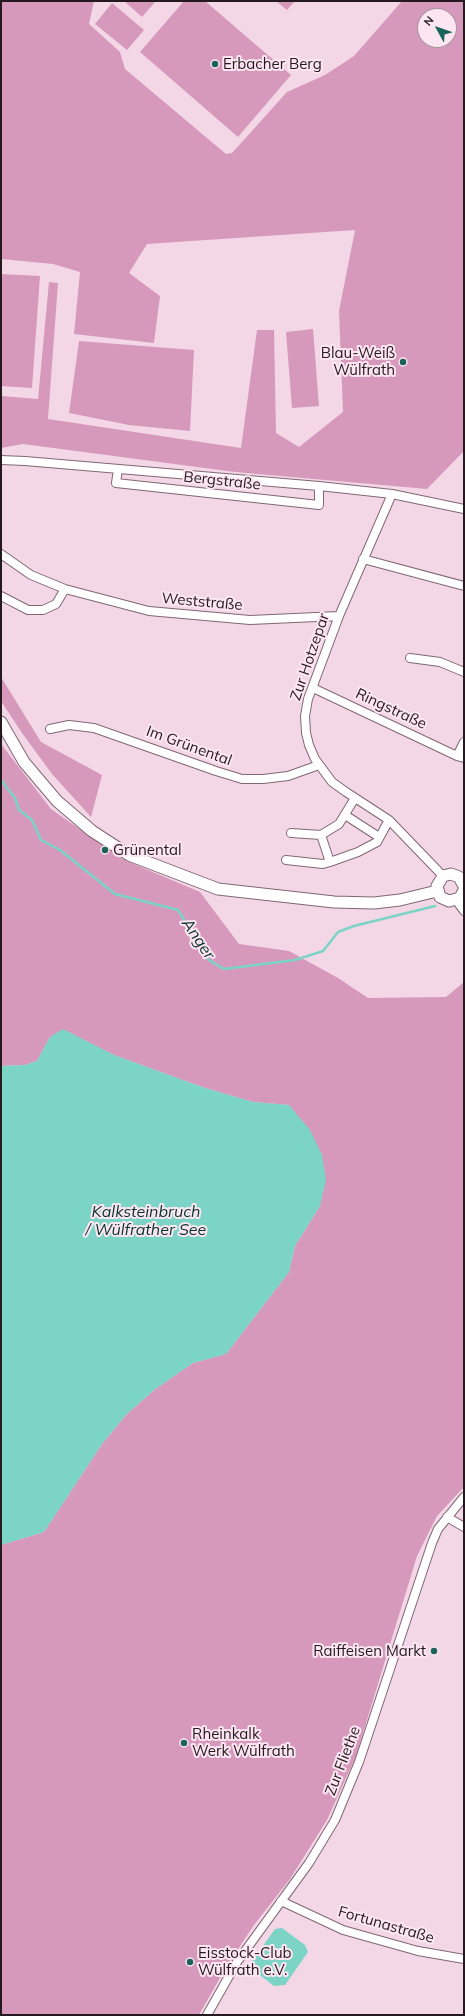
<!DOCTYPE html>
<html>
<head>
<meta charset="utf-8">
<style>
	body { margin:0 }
	#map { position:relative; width:465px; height:2016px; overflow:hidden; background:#f3d7e6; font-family:Mulish,sans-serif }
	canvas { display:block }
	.frame { position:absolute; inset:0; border:2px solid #23191e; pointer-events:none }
	.north { position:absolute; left:417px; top:8px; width:40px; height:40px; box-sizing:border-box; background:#fde6f2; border:1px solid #a6949d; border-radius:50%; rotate:310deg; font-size:11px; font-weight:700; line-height:16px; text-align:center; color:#23191e }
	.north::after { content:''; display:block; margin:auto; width:14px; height:18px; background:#19635a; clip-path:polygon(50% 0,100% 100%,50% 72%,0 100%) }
</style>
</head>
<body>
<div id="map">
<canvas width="465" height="2016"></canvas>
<div class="frame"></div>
<div class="north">N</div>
</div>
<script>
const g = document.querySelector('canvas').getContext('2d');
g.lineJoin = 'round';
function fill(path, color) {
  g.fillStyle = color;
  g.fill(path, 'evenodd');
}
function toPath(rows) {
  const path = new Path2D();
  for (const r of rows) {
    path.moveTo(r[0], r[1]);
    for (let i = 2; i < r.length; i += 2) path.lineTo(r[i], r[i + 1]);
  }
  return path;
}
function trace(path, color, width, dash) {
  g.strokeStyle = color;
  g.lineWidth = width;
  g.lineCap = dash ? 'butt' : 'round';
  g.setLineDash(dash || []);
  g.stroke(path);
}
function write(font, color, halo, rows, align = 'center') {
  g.font = font + ' Mulish,sans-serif';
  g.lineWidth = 4;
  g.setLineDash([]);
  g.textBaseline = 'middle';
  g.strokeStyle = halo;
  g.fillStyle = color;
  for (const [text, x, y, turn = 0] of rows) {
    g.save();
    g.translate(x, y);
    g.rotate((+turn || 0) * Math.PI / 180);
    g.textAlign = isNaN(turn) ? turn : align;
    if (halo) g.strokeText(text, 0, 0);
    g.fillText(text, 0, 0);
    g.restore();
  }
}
fill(toPath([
	[1,1,94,1,89,24,120,52,125,69,226,154,232,153,287,92,325,75,354,56,402,1,464,1,464,451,427,489,235,472,23,444,1,448,1,396,38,399,49,282,58,283,48,419,241,448,257,330,274,330,276,433,299,447,343,412,339,311,355,230,147,244,129,273,160,296,154,343,74,334,80,272,53,264,1,259],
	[425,16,449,16,449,40,425,40],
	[124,1,156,1,142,17],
	[184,1,205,1,291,75,238,137,140,52],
	[276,1,298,1,295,1,287,10],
	[112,3,144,30,127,50,95,24],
	[1,274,40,276,32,388,1,386],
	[313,329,319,406,292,408,286,332],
	[79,341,194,350,190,431,129,425,69,413],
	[1,677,41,742,102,775,91,817,52,774,22,733,1,701],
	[1,744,51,809,122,859,200,892,239,944,289,951,338,978,368,998,446,997,464,982,464,1487,437,1516,417,1556,356,1756,327,1820,290,1879,254,1925,225,1969,199,2015,1,2015,1,1545,44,1532,102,1444,126,1415,154,1390,193,1363,226,1354,289,1272,295,1246,320,1206,289,1105,253,1102,202,1087,114,1055,89,1044,50,1037,37,1061,25,1065,1,1066]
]), '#d699bc');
fill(toPath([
	[63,1029,114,1055,202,1087,253,1102,289,1105,310,1130,322,1155,326,1180,320,1206,295,1246,289,1272,226,1354,193,1363,154,1390,126,1415,102,1444,44,1532,1,1545,1,1066,25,1065,37,1061,50,1037],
	[282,1928,305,1945,308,1952,285,1985,274,1986,252,1969,252,1961,275,1929]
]), '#7bd4c6');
trace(toPath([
	[1,780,15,798,19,810,32,820,41,840,60,850,115,894,178,910,209,960,224,969,295,960,323,951,338,932,354,926,435,906]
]), '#7bd4c6', 2.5);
const minor = toPath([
	[1,460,25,461,319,486,392,494,464,509],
	[118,469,116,483,319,505,319,486],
	[392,494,339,616,308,699,305,716,306,733,309,745,315,759,332,782,346,792,389,820,443,876],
	[1,554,31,575,65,589,149,611,250,620,339,616],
	[363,559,464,586],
	[1,596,28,610,43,610,56,604,65,589],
	[410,658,440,662,464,672],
	[313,688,457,756,464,758],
	[50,729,69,725,94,728,216,771,242,779,263,779,288,776,319,765],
	[457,756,464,742],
	[355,798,339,824,321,835,330,862,358,852,377,842,389,820],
	[345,815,379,837],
	[291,833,321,835],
	[286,860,323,864,330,862],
	[456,900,464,911],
	[447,1517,464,1527],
	[281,1901,343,1930,418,1951,464,1959],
	[207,2015,237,1962,309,1863,335,1820,359,1762,432,1543,438,1529,464,1497]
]);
const tertiary = toPath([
	[1,722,24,762,57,801,92,831,129,855,218,889,334,902,374,903,400,900,437,891],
	[464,886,459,877,451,874,443,876,437,886,440,897,449,901,460,898,464,890]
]);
trace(minor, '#806774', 10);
trace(tertiary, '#806774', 13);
trace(minor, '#fff', 8);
trace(tertiary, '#fff', 11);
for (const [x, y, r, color] of [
	[215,64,4,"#19635a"],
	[403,362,4,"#19635a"],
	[105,850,4,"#19635a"],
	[434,1651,4,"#19635a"],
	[184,1743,4,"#19635a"],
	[190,1962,4,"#19635a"]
]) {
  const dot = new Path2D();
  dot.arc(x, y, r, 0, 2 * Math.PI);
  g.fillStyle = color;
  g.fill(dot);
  trace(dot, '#fde6f2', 1.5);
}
write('15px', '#23191e', '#fde6f2', [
	["Erbacher Berg",223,64],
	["Blau-Weiß",395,353,"right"],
	["Wülfrath",395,370,"right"],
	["Grünental",113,850],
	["Raiffeisen Markt",426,1651,"right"],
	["Rheinkalk",192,1734],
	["Werk Wülfrath",192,1751],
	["Eisstock-Club",198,1953],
	["Wülfrath e.V.",198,1970]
], 'left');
write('15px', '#23191e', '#fde6f2', [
	["Bergstraße",222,481,6],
	["Weststraße",202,602,5],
	["Zur Hotzepar",310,657,-71],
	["Ringstraße",391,709,25],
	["Im Grünental",189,746,20],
	["Zur Fliethe",343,1761,-69],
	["Fortunastraße",386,1925,16]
]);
write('italic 16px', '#06332e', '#fde6f2', [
	["Anger",198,939,56],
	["Kalksteinbruch",146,1212],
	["/ Wülfrather See",146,1230]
]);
</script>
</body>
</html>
